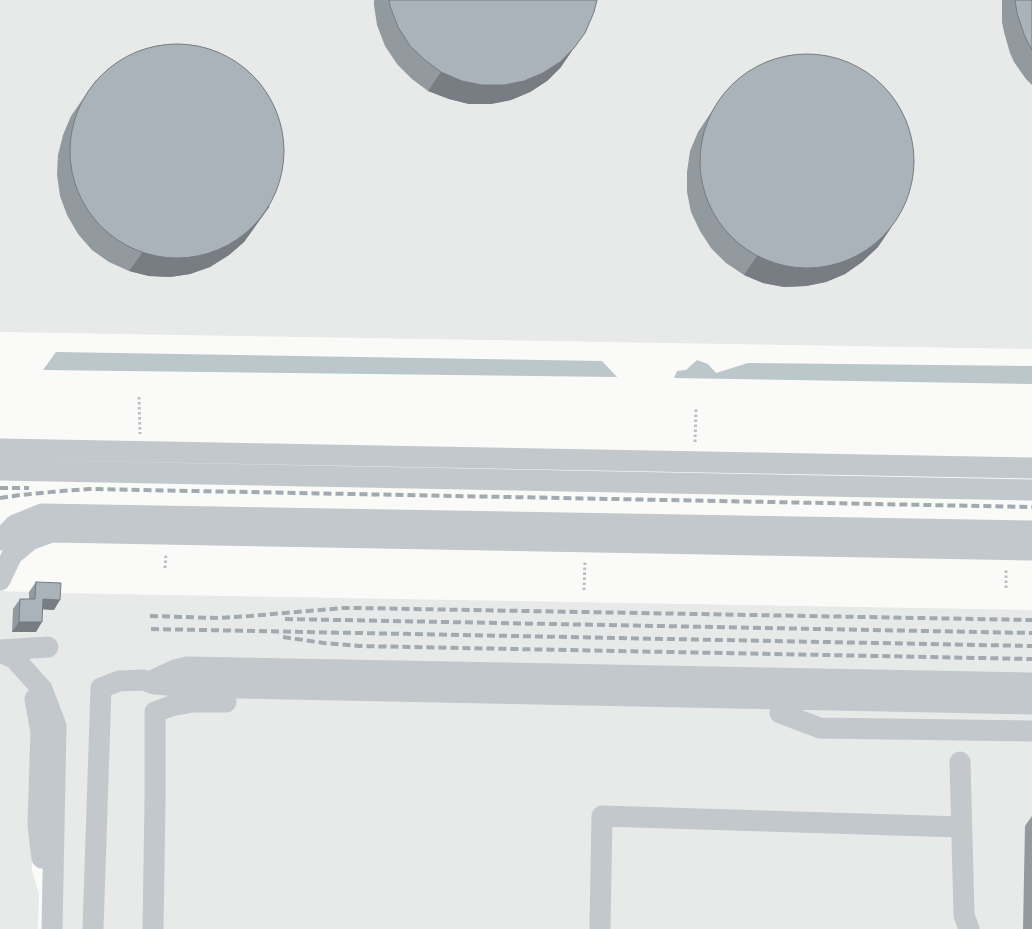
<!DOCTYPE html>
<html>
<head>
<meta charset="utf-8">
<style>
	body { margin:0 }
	canvas { display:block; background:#fafaf8 }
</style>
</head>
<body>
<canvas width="1032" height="929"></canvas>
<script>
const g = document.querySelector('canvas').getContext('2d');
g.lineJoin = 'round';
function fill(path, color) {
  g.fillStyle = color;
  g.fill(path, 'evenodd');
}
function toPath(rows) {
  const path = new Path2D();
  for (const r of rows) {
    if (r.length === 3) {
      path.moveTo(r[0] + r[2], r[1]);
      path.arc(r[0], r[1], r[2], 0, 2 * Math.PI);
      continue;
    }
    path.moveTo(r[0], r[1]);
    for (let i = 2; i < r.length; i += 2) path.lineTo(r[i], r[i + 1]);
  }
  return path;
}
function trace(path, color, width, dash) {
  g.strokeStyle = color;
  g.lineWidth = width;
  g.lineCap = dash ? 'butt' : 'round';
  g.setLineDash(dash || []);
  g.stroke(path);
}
fill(toPath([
	[0,0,1032,0,1032,349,0,332],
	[0,591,54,593,1032,610,1032,929,57,929,33,802,32,871,39,894,38,929,0,929]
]), '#e8e9e9');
fill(toPath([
	[56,352,602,361,617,377,43,370],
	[697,360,708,364,716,373,748,363,1032,366,1032,384,674,378,677,371,686,370]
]), '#bbc7cb');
trace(toPath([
	[139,397,140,434],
	[695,442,696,408],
	[165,568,166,553],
	[1006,588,1006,569],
	[584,590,585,561]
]), '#bbbfc2', 3, [2.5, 2.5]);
trace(toPath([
	[0,449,1032,468],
	[0,470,1032,490],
	[0,540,15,525,42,514,1032,531],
	[0,580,12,555,30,540,52,532,1032,550],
	[0,650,48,647],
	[0,652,14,658,42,689,56,726,52,929],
	[149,682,175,670,187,667,1032,683],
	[35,699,41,732,38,825,42,858],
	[780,713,820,728,1032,731],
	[960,762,964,915,969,929],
	[93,929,101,688,119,681,143,680,155,684,190,687,1032,704],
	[153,929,155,801,155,712,171,706,193,702,226,702],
	[600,929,602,816,961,827]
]), '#c3c8cc', 21);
trace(toPath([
	[0,488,29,488],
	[0,498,20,495,62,491,89,489,1032,507],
	[150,616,218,618,250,616,343,608,358,608,1032,620],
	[285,619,1032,633],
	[151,629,1032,646],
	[283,637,324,643,359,646,1032,659]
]), '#a2aab0', 4, [8, 4]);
fill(toPath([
	[374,0,597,0,561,67,547,81,530,92,511,100,491,104,469,104,449,99,428,91,412,79,397,64,385,46,377,25,374,5],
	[1002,0,1032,0,1032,85,1026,79,1014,62,1010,53,1004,32,1002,22],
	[96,80,256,225,244,242,229,255,210,267,190,274,170,277,149,276,129,271,109,262,92,250,78,234,67,215,60,196,57,175,58,155,63,135,71,116],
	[722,96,878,247,862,262,845,274,826,282,806,286,784,287,763,283,744,275,726,263,711,248,700,231,691,212,687,192,687,172,690,151,698,132],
	[36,582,54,610,43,609,36,632,12,632,13,609,20,599,29,599,29,592],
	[1032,816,1032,929,1023,929,1025,826]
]), '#929a9f');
fill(toPath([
	[574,48,561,67,547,81,530,92,511,100,491,104,469,104,449,99,428,91,441,72],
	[270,206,244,242,229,255,210,267,190,274,170,277,149,276,129,271,142,253],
	[891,228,878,247,862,262,845,274,826,282,806,286,784,287,763,283,744,275,757,256],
	[43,599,60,600,54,610,36,609],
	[19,622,42,622,36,632,12,632]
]), '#777d82');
const building = toPath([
	[389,0,597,0,594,12,585,33,574,48,560,62,543,73,524,81,504,85,482,85,462,81,441,72,425,60,410,46,398,27,390,6,389,0],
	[1015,0,1032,0,1032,50,1028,43,1024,34,1017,13,1015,0],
	[177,151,107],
	[807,161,107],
	[36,582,61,583,60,600,43,599,42,622,19,622,20,599,35,599,36,582]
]);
fill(building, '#aab3b9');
trace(building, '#777d82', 1);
</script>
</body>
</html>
